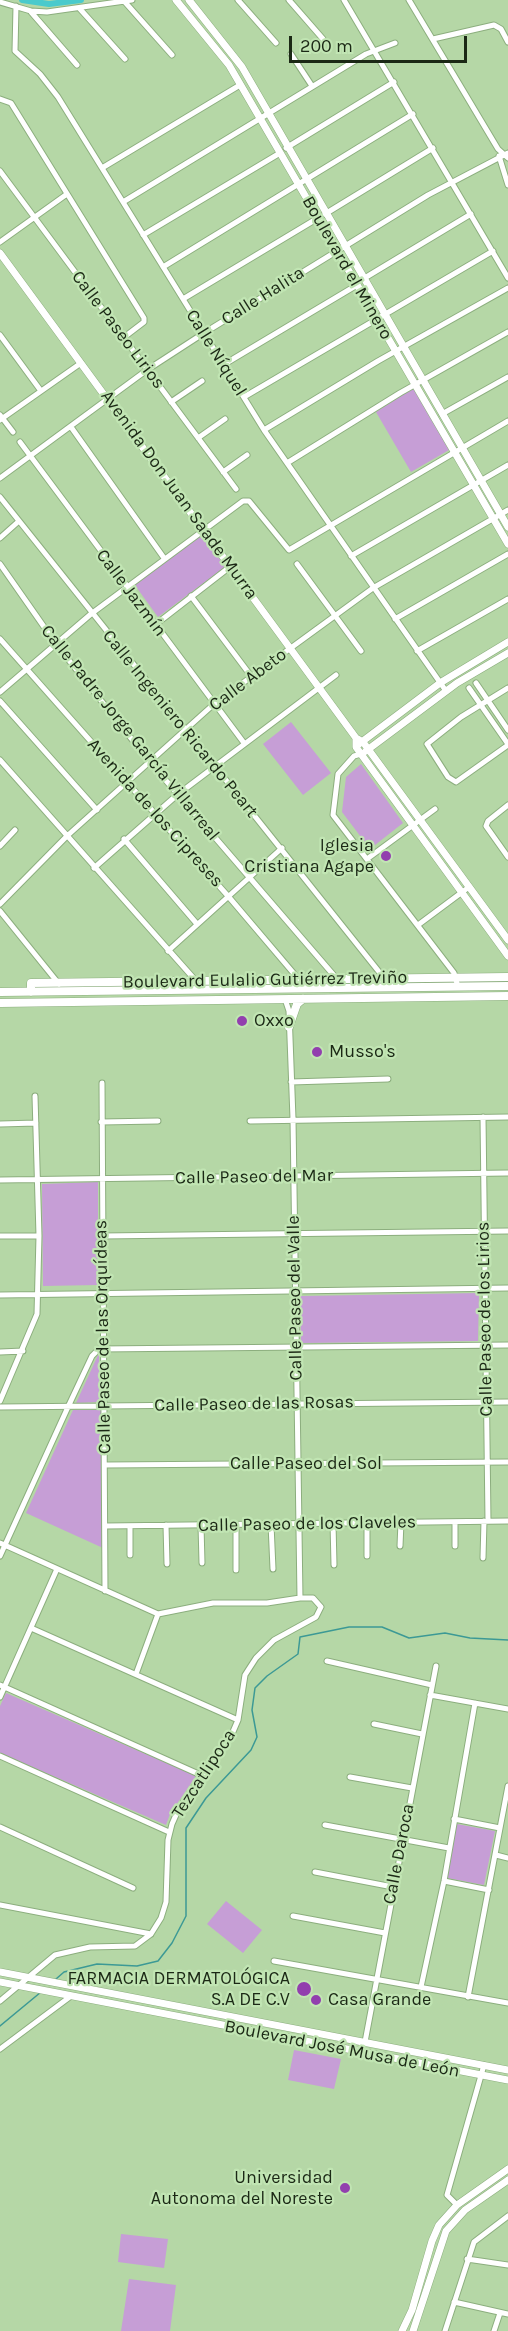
<!DOCTYPE html>
<html>
<head>
<meta charset="utf-8">
<style>
	body { margin:0 }
	#map { position:relative; width:508px; height:2331px; overflow:hidden; background:#b5d7a6; font-family:Karla,sans-serif }
	canvas { display:block }
	.scale { position:absolute; left:289px; top:36px; width:178px; height:27px; box-sizing:border-box; border:3px solid #1b2815; border-top:0; padding-left:8px; font-size:18px; line-height:21px; white-space:nowrap; color:#1b2815; -webkit-text-stroke:4px #c1e5b3; paint-order:stroke }
</style>
</head>
<body>
<div id="map">
<canvas width="508" height="2331"></canvas>
<div class="scale">200 m</div>
</div>
<script>
const g = document.querySelector('canvas').getContext('2d');
g.lineJoin = 'round';
function fill(path, color) {
  g.fillStyle = color;
  g.fill(path, 'evenodd');
}
function toPath(rows) {
  const path = new Path2D();
  for (const r of rows) {
    path.moveTo(r[0], r[1]);
    for (let i = 2; i < r.length; i += 2) path.lineTo(r[i], r[i + 1]);
  }
  return path;
}
function trace(path, color, width, dash) {
  g.strokeStyle = color;
  g.lineWidth = width;
  g.lineCap = dash ? 'butt' : 'round';
  g.setLineDash(dash || []);
  g.stroke(path);
}
function write(font, color, halo, rows, align = 'center') {
  g.font = font + ' Karla,sans-serif';
  g.lineWidth = 4.5;
  g.setLineDash([]);
  g.textBaseline = 'middle';
  g.strokeStyle = halo;
  g.fillStyle = color;
  for (const [text, x, y, turn = 0] of rows) {
    g.save();
    g.translate(x, y);
    g.rotate((+turn || 0) * Math.PI / 180);
    g.textAlign = isNaN(turn) ? turn : align;
    if (halo) g.strokeText(text, 0, 0);
    g.fillText(text, 0, 0);
    g.restore();
  }
}
fill(toPath([
	[413,388,449,450,411,472,376,412],
	[202,534,225,567,158,617,134,584],
	[291,722,331,773,303,795,263,744],
	[361,764,403,823,370,849,342,812,346,777],
	[98,1182,98,1285,43,1286,42,1184],
	[479,1293,478,1341,301,1343,300,1296],
	[99,1353,99,1402,76,1403],
	[73,1410,101,1410,103,1548,26,1513],
	[6,1693,196,1776,170,1814,166,1825,0,1753,0,1706],
	[457,1824,495,1831,484,1885,447,1878],
	[226,1901,262,1930,243,1953,207,1924],
	[294,2050,341,2059,334,2089,288,2080],
	[121,2234,168,2239,164,2268,118,2262],
	[129,2279,176,2285,170,2331,121,2331]
]), '#c69ed6');
trace(toPath([
	[56,1979,64,1972,97,1964,137,1966,158,1961,172,1943,186,1916,186,1828,206,1798,251,1750,257,1737,252,1710,255,1688,267,1676,298,1654,300,1637,349,1627,382,1627,409,1638,445,1633,470,1638,508,1640],
	[0,2026,41,1992]
]), '#3c9995', 1.5);
trace(toPath([
	[22,0,49,4,81,0]
]), '#4acacc', 6);
const street = toPath([
	[238,0,276,43],
	[289,0,323,39],
	[344,0,508,278],
	[409,0,498,149,508,158],
	[124,1,172,55],
	[0,2,31,11,47,12,132,0],
	[16,6,15,51,40,74,58,97,264,430,446,691],
	[80,9,125,59],
	[31,12,77,65],
	[433,39,494,25,501,29,508,42],
	[291,54,312,86],
	[0,99,11,103,144,318,144,322,123,338],
	[286,148,394,82],
	[499,156,508,185],
	[102,168,240,85],
	[0,171,236,489],
	[123,202,366,54,395,43],
	[325,214,433,148],
	[143,235,280,153],
	[0,242,67,194],
	[163,267,413,114],
	[363,279,471,214],
	[183,299,318,218],
	[0,335,41,391],
	[223,365,357,285],
	[244,397,493,251],
	[171,402,202,381],
	[442,414,508,377],
	[0,415,13,432],
	[0,420,81,363],
	[71,427,164,558],
	[264,430,378,361,508,288],
	[198,438,225,419],
	[20,442,244,743],
	[287,463,400,393,508,332],
	[223,472,247,455],
	[0,478,147,370,204,333,428,195,508,153],
	[0,497,384,978],
	[0,538,19,521],
	[351,556,508,465],
	[0,564,56,644,150,762,337,979],
	[297,564,361,651],
	[191,596,251,676],
	[395,619,508,554],
	[155,625,231,566],
	[0,639,228,896,307,989],
	[417,651,508,599],
	[476,683,508,730],
	[469,688,508,744],
	[508,688,461,717,427,744,448,777,456,782,508,745],
	[0,692,91,614,243,501,249,501,289,550,508,421],
	[0,701,97,810],
	[361,754,354,756,338,774,333,815,454,973,458,987],
	[0,760,197,982],
	[508,805,488,821,486,826,508,857],
	[124,839,197,924],
	[0,846,15,830],
	[367,859,435,809],
	[94,868,177,795,336,675],
	[0,904,67,836,214,704,373,588,508,510],
	[0,911,59,984],
	[418,925,469,887],
	[168,951,282,848],
	[285,999,289,1011,293,1119,300,1598],
	[291,1082,388,1079],
	[102,1083,105,1591],
	[483,1117,488,1521],
	[250,1121,508,1117],
	[101,1122,158,1121],
	[0,1124,36,1123],
	[0,1180,508,1173],
	[0,1236,39,1236],
	[102,1236,508,1231],
	[0,1295,508,1288],
	[0,1352,23,1351],
	[0,1401,37,1314,39,1236,35,1096],
	[0,1407,508,1402],
	[105,1465,508,1462],
	[333,1523,334,1565],
	[271,1524,273,1569],
	[166,1525,167,1564],
	[201,1525,202,1563],
	[106,1526,508,1521],
	[0,1543,158,1614,213,1603,267,1603,300,1598,313,1598,321,1607,316,1617,274,1640,256,1658,245,1675,238,1720,232,1734,179,1808,172,1824,168,1840,166,1902,161,1918,151,1934,135,1946,90,1947,55,1955,0,2001],
	[400,1546,401,1522],
	[455,1546,455,1522],
	[130,1555,130,1526],
	[0,1556,68,1407,92,1356,99,1349,508,1345],
	[367,1556,367,1523],
	[483,1558,484,1521],
	[236,1570,236,1525],
	[31,1628,238,1720],
	[327,1661,432,1685],
	[136,1674,158,1614],
	[0,1685,203,1776],
	[430,1695,508,1709],
	[0,1697,57,1569],
	[374,1724,422,1734],
	[0,1756,169,1832],
	[350,1777,412,1788],
	[454,1819,500,1828],
	[325,1825,449,1848],
	[0,1827,133,1888],
	[496,1855,508,1858],
	[315,1872,393,1887],
	[444,1881,489,1890],
	[0,1905,151,1934],
	[293,1916,385,1933],
	[274,1961,508,2003],
	[421,1987,444,1881,475,1703],
	[468,1997,508,1786],
	[365,2042,436,1666],
	[0,2049,71,1996],
	[457,2205,447,2195,484,2065],
	[467,2259,508,2265],
	[454,2302,508,2314],
	[445,2331,474,2242,508,2216],
	[494,2331,500,2313]
]);
const secondary = toPath([
	[176,0,229,65,508,544],
	[189,0,242,67,508,527],
	[0,253,356,738,363,742,508,940],
	[356,738,356,747,361,754,508,956],
	[359,744,440,683,508,642],
	[366,751,457,683,508,653],
	[0,1972,508,2070],
	[0,1982,508,2080],
	[402,2331,412,2310,432,2241,439,2225,457,2205,508,2169],
	[413,2331,446,2231,465,2210,508,2180]
]);
const primary = toPath([
	[0,992,508,986],
	[31,992,31,983,508,977],
	[0,1003,508,996],
	[289,1027,297,1004,303,999]
]);
trace(street, '#8cae7e', 7);
trace(secondary, '#8cae7e', 8);
trace(primary, '#8cae7e', 9);
trace(street, '#fff', 5);
trace(secondary, '#fff', 7);
trace(primary, '#fff', 8);
for (const [x, y, r, color] of [
	[386,856,6,"#923fae"],
	[242,1021,6,"#923fae"],
	[317,1052,6,"#923fae"],
	[304,1989,8,"#923fae"],
	[316,2000,6,"#923fae"],
	[345,2188,6,"#923fae"]
]) {
  const dot = new Path2D();
  dot.arc(x, y, r, 0, 2 * Math.PI);
  g.fillStyle = color;
  g.fill(dot);
  trace(dot, '#c1e5b3', 2);
}
write('18px', '#1b2815', '#c1e5b3', [
	["Boulevard el Minero",347,268,60],
	["Calle Halita",263,296,-32],
	["Calle Paseo Lirios",118,330,53],
	["Calle Níquel",216,353,58],
	["Avenida Don Juan Saade Murra",179,495,54],
	["Calle Jazmín",131,593,53],
	["Calle Abeto",248,680,-37],
	["Calle Ingeniero Ricardo Peart",180,724,51],
	["Calle Padre Jorge García Villarreal",130,733,51],
	["Avenida de los Cipreses",155,813,48],
	["Boulevard Eulalio Gutiérrez Treviño",265,980,-1],
	["Calle Paseo del Mar",254,1177,-1],
	["Calle Paseo del Valle",295,1298,-91],
	["Calle Paseo de los Lirios",485,1319,-91],
	["Calle Paseo de las Orquídeas",103,1337,-91],
	["Calle Paseo de las Rosas",254,1404,-1],
	["Calle Paseo del Sol",306,1464],
	["Calle Paseo de los Claveles",307,1524,-1],
	["Tezcatlipoca",204,1774,-57],
	["Calle Daroca",399,1854,-79],
	["Boulevard José Musa de León",342,2049,11]
]);
write('18px', '#1b2815', '#c1e5b3', [
	["Iglesia",374,846],
	["Cristiana Agape",374,867],
	["Oxxo",254,1021,"left"],
	["Musso's",329,1052,"left"],
	["FARMACIA DERMATOLÓGICA",290,1979],
	["S.A DE C.V",290,2000],
	["Casa Grande",328,2000,"left"],
	["Universidad",333,2178],
	["Autonoma del Noreste",333,2199]
], 'right');
</script>
</body>
</html>
